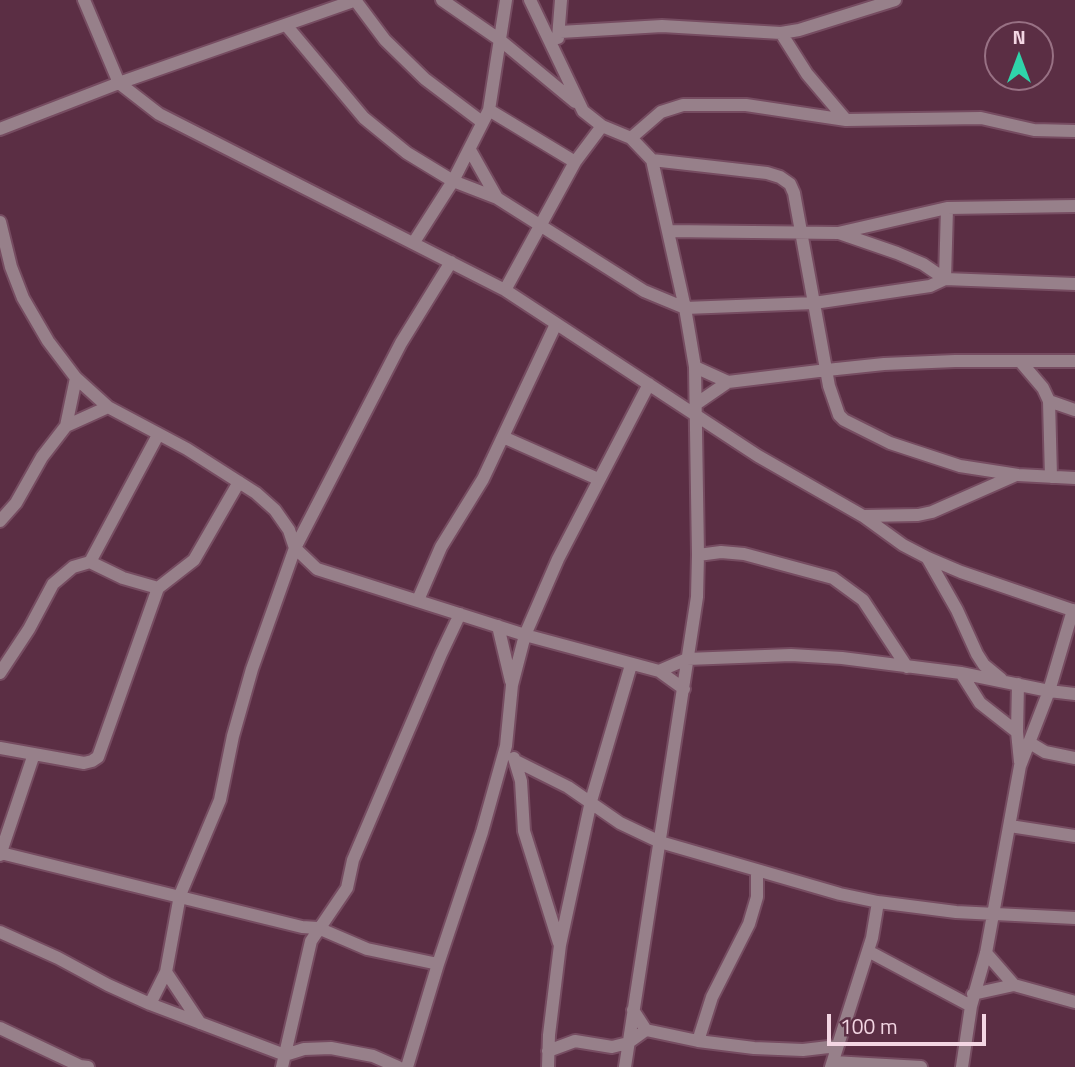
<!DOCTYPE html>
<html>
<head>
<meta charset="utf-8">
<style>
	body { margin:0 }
	#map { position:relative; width:1075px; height:1067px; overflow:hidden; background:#5b2e44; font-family:"Titillium Web",sans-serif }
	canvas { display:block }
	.north { position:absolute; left:984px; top:21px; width:70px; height:70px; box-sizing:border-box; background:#5b2e44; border:2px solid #987184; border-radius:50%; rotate:0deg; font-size:19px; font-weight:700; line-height:28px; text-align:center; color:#f3d6e3 }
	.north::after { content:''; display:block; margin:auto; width:24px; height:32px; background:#2fd4aa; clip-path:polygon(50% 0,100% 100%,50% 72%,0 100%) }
	.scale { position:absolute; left:827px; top:1014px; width:159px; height:32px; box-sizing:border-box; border:4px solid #f3d6e3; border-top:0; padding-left:9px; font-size:21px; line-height:24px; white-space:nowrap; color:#f3d6e3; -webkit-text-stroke:5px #5b2e44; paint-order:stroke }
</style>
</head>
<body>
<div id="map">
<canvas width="1075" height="1067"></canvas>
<div class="north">N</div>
<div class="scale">100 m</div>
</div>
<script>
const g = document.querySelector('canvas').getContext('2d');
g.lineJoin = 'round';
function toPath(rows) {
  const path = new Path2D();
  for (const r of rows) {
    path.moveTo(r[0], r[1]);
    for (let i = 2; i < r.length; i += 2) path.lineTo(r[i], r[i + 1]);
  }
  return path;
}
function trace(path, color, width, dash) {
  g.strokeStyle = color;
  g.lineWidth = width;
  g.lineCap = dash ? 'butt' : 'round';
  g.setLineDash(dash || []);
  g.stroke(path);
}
const minor = toPath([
	[84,0,119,83,159,114,505,290,758,456,863,516,903,545,928,558,961,572,1075,611],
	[355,0,385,40,425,79,482,122],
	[442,0,500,40,575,102],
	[530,0,583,111,602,126,631,138,652,160,685,308,695,367,698,555,697,597,625,1067],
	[286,25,364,118,407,153,453,181,497,198,644,291,685,308,814,303,930,286,945,279,1075,284],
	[560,32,662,26,781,33,799,30,895,0],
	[781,33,807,74,846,120],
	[558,38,561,0],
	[489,110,575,162],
	[0,129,119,83,356,0],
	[631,138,661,112,683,105,746,105,846,120,981,118,1034,130,1075,131],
	[470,150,497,198],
	[652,160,767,173,780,177,790,184,794,193,829,386,839,415,844,420,890,443,960,466,1018,475,1075,478],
	[0,222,11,267,23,298,48,341,76,378,108,407,187,449,256,493,275,510,289,530,295,548,317,569,525,635,659,671,684,689],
	[668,231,838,233,947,208,1075,206],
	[839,233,897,253,923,264,945,279],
	[414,242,453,181,489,110,506,0],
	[945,279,947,208],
	[505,290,575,162,602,126],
	[1020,361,1043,388,1049,401,1051,477],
	[695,367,728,382],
	[1049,401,1075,410],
	[696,404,728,382,827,370,884,364,955,361,1075,361],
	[66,426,108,407],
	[503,437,598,479],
	[864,516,918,515,932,512,1016,475],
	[0,521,16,503,42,457,66,426,76,378],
	[698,555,721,552,744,554,833,578,863,600,907,667],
	[928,559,957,610,977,654,984,665,1001,679],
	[90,562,123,578,158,588,194,560,239,482],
	[418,600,441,547,483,479,556,324],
	[498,626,511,681],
	[659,671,687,659,791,655,842,658,961,673,1049,691,1075,694],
	[0,673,29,629,53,584,73,567,90,562,158,435],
	[961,673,980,703,1017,732],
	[1018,684,1017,732,1020,762],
	[1030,743,1045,752,1075,758],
	[0,748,84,763,92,761,98,757,158,588],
	[514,758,521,781,524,831,559,943],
	[516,761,568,787,620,823,660,842,840,894,878,902,956,912,1075,918],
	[1010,826,1075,836],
	[1,853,302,927,318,928,367,949,438,964,482,832,506,746,512,685,525,635,558,559,649,384],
	[0,855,34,754],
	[0,932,58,958,108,985,150,1004,285,1055,304,1049,331,1048,373,1056,398,1067],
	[868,951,971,1006],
	[986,953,1014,985],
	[166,972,200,1023],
	[973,994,1014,985,1075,1002],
	[150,1004,166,972,180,895,220,800,233,736,252,669,295,548,401,343,451,262],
	[633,1010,646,1030,698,1041,754,1048,803,1050,837,1046],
	[0,1028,80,1066,88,1067],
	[698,1041,712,997,749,924,757,897,757,870],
	[548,1051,575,1041,612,1047,628,1043,646,1030],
	[833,1062,921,1067],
	[282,1067,311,941,347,888,353,860,441,654,460,614],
	[407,1067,438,964],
	[548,1067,549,1035,560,945,591,801,631,665],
	[831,1067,872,938,878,902],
	[962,1067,971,1006,986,953,1020,766,1049,691,1073,610]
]);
trace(minor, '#764c61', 16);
trace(minor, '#97808a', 12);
</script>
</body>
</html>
